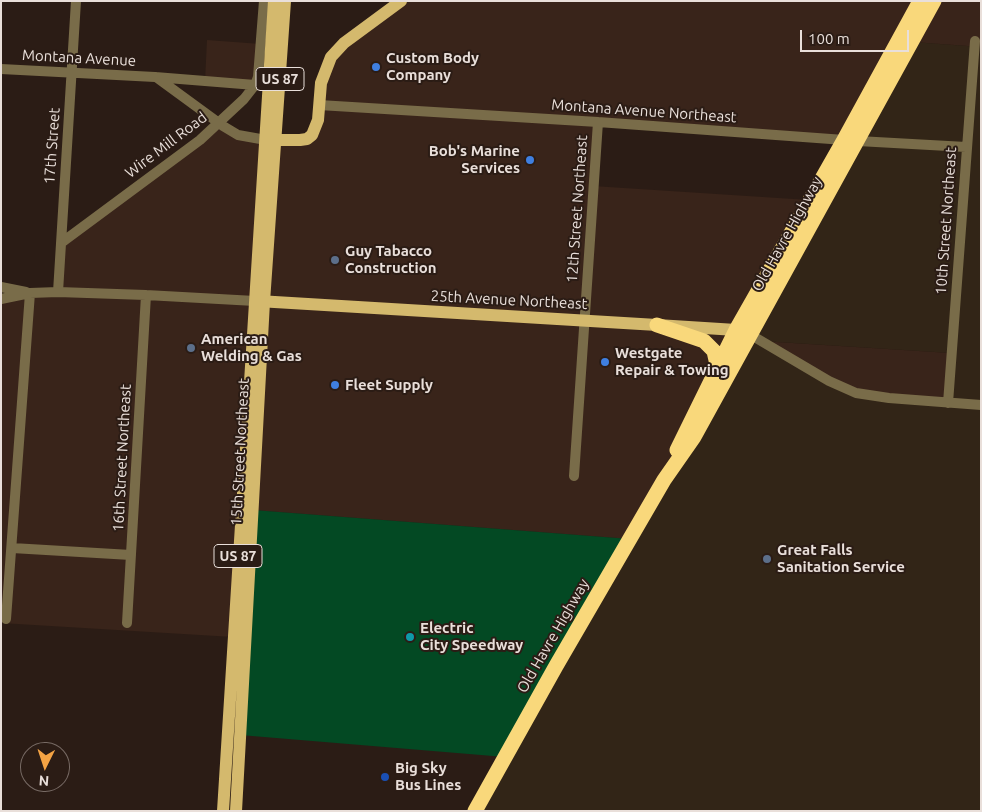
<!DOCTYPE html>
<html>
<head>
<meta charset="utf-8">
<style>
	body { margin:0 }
	#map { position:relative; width:982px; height:812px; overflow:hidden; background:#2b1c15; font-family:Ubuntu,sans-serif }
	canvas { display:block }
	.frame { position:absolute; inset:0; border:2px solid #e9dfda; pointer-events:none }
	.north { position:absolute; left:20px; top:742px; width:50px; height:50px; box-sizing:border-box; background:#2b1c15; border:1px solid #776a64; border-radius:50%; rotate:184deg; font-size:14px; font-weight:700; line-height:20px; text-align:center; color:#e9dfda }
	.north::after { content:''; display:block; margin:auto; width:18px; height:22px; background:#f4a344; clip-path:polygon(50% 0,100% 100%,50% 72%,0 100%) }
	.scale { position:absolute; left:800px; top:30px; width:109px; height:22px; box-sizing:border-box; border:2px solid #e9dfda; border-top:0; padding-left:6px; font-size:15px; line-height:18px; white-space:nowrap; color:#e9dfda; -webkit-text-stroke:4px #2b1c15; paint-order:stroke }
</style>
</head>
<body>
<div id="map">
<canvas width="982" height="812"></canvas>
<div class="frame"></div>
<div class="north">N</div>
<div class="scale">100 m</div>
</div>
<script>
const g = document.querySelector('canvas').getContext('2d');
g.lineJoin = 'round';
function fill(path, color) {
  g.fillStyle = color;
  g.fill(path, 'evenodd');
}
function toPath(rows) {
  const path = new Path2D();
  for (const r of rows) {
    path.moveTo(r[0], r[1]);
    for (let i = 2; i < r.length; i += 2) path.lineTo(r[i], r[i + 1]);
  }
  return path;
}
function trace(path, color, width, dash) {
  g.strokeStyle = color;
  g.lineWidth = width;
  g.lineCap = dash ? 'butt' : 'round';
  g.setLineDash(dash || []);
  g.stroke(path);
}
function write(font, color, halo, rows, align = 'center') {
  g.font = font + ' Ubuntu,sans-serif';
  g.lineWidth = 4;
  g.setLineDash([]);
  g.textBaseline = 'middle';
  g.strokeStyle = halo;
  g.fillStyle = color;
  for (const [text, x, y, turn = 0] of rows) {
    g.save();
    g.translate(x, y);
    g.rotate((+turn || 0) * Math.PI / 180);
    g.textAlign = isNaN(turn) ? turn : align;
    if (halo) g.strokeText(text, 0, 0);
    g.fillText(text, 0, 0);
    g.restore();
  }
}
fill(toPath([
	[402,1,920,1,844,140,598,122,593,186,809,200,630,539,253,510,276,141,307,139,327,66],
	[934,1,981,1,981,47,912,42],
	[207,40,261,44,255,85,205,81],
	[218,123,266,140,233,637,1,623,1,299,58,292,61,243],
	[761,341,951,353,948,403,847,390]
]), '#39241a');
fill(toPath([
	[912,42,981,47,981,811,477,811],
	[762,341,951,353,947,403,847,390]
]), '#322517');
fill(toPath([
	[253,510,630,539,505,757,240,735]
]), '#034923');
trace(toPath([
	[1,69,155,77,255,85],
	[156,77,223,126,238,135,266,140],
	[319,105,598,122,858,141,966,147],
	[61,243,200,140,244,99,255,85,258,77,264,1],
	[1,287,26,292],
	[58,292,76,1],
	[1,299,30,293,58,292,146,295,255,301],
	[751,335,829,381,856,393,889,398,981,405],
	[948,403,975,41],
	[574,476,598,122],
	[12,548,131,555],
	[6,619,30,293],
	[127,623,146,295]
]), '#796c49', 10);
trace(toPath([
	[269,140,300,140,307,139,312,135,318,120,321,83,331,57,344,43,401,1],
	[258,301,657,325,736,330,744,333],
	[223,811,274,1],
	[236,811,264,302,285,1]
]), '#d4b96d', 12);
trace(toPath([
	[657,325,704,341,714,351,716,360,717,369],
	[677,450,736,330,844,140,920,1],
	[475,811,556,666,664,480,694,437,934,1]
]), '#f9d87b', 15);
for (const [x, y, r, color] of [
	[376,67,5,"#3f7fe0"],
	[530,160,5,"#3f7fe0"],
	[335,260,5,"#5c6f8a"],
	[191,348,5,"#5c6f8a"],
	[605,362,5,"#3f7fe0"],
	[335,385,5,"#3f7fe0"],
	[767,559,5,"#5c6f8a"],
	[410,637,5,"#0f9aa8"],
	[385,777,5,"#1a4fb4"]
]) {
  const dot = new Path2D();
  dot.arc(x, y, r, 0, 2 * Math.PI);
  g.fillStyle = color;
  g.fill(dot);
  trace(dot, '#2b1c15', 2);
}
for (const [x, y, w] of [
	[280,79,48],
	[238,556,48]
]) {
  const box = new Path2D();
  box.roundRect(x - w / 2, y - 11.5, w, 23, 4);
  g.fillStyle = '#2b1c15';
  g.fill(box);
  trace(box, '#e9dfda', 1);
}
write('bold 14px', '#e9dfda', null, [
	["US 87",280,79],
	["US 87",238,556]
]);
write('15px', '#e9dfda', '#2b1c15', [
	["Montana Avenue",79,58,3],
	["Montana Avenue Northeast",644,111,4],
	["Wire Mill Road",166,145,-37],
	["17th Street",52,146,-86],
	["12th Street Northeast",577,209,-86],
	["10th Street Northeast",946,221,-86],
	["Old Havre Highway",787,234,-61],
	["25th Avenue Northeast",509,300,3],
	["15th Street Northeast",240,452,-87],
	["16th Street Northeast",122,458,-87],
	["Old Havre Highway",553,636,-60]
]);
write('bold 15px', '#e9dfda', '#2b1c15', [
	["Custom Body",386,58],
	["Company",386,75],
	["Bob's Marine",520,151,"right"],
	["Services",520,168,"right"],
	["Guy Tabacco",345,251],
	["Construction",345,268],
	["American",201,339],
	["Welding & Gas",201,356],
	["Westgate",615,353],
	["Repair & Towing",615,370],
	["Fleet Supply",345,385],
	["Great Falls",777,550],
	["Sanitation Service",777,567],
	["Electric",420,628],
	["City Speedway",420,645],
	["Big Sky",395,768],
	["Bus Lines",395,785]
], 'left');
</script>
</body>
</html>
